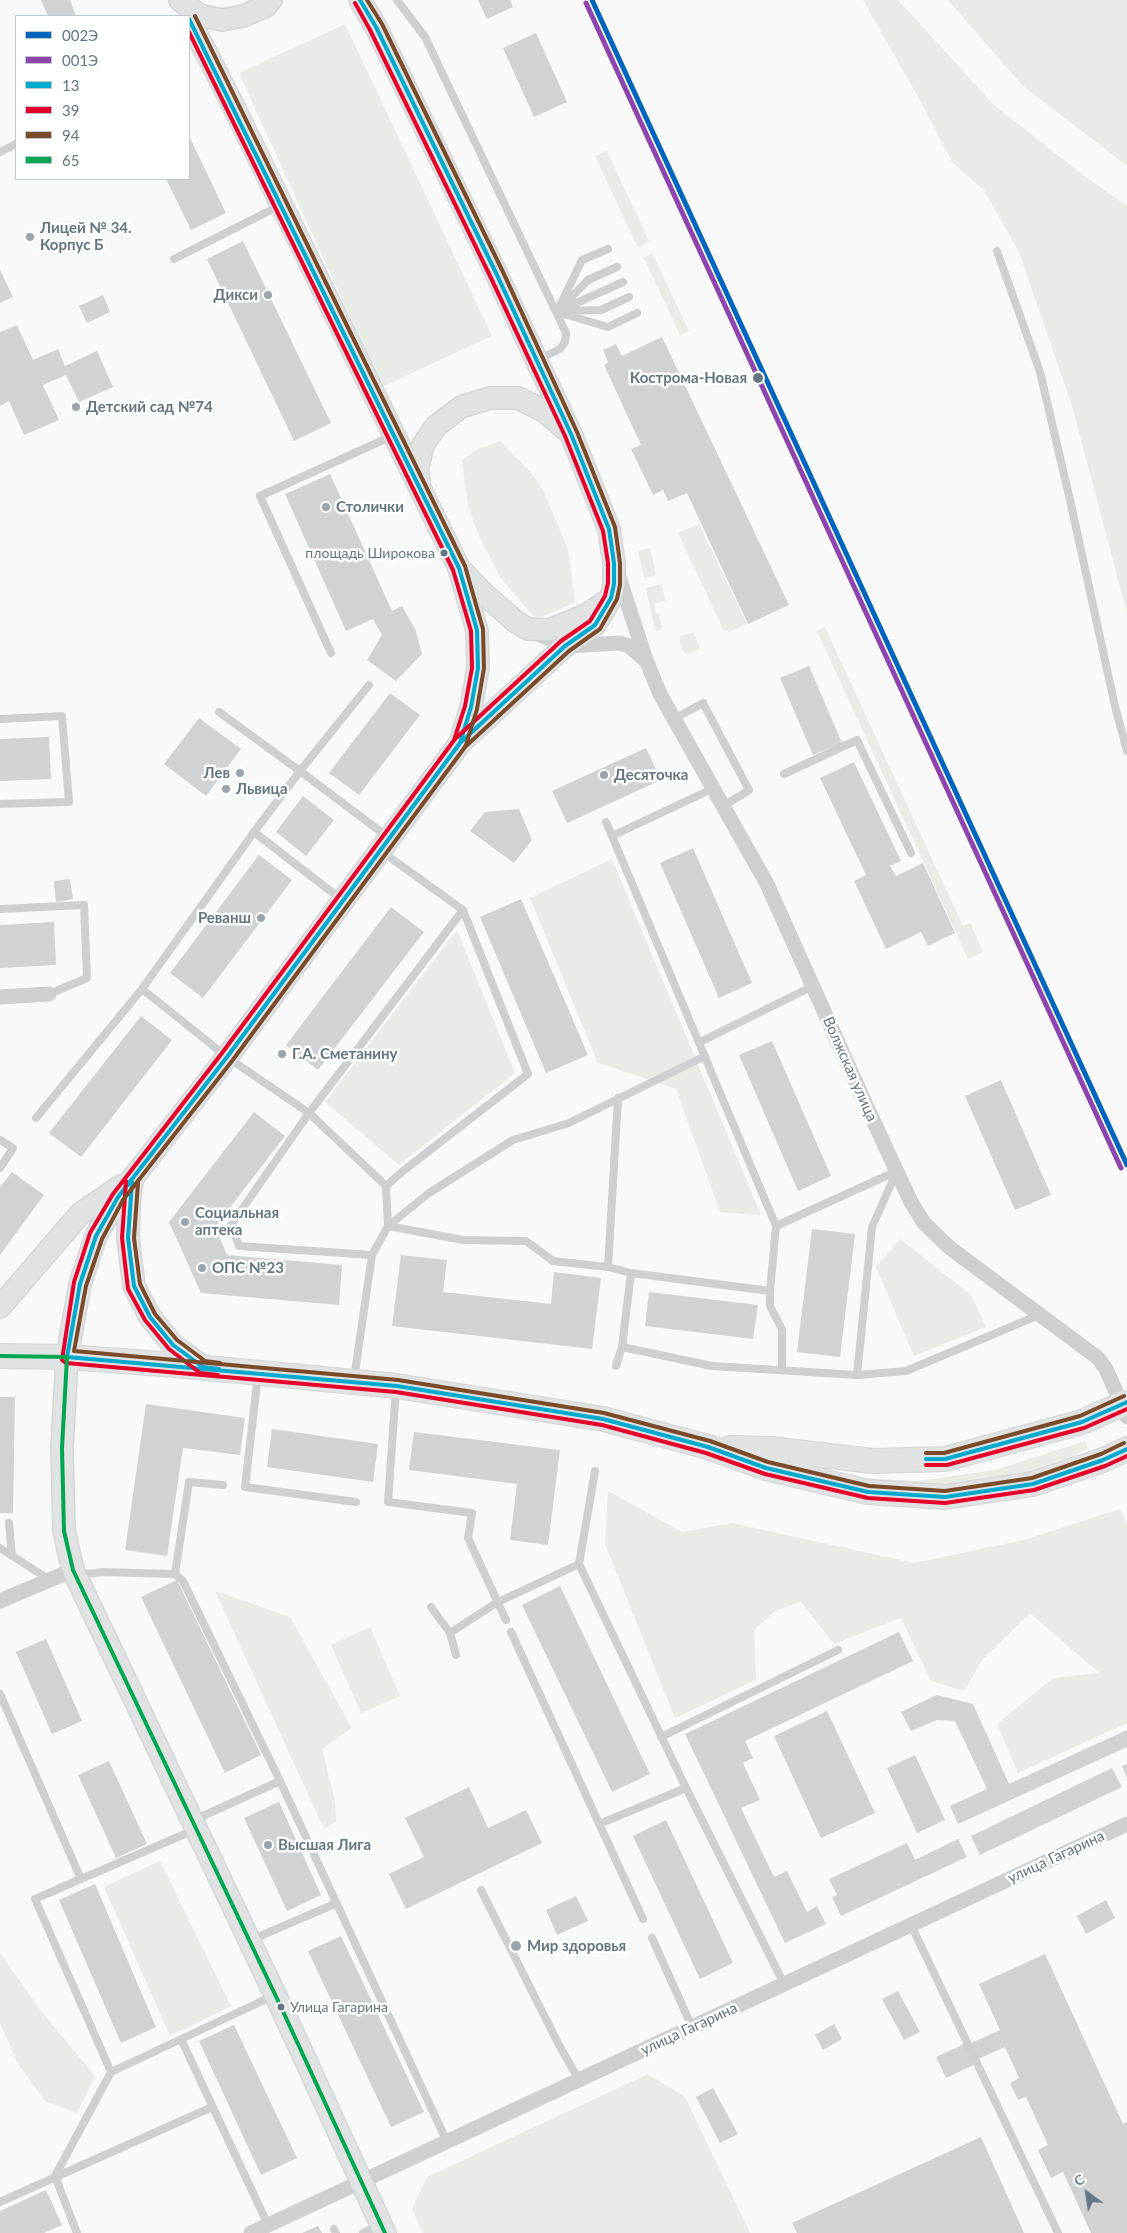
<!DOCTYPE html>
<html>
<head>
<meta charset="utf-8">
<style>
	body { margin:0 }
	#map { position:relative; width:1127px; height:2233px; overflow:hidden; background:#f9f9f9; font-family:Lato,sans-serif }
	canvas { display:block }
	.legend { position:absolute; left:15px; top:15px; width:175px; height:165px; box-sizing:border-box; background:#fff; border:1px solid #c1c8cd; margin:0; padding:6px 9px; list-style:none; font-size:15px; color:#657683 }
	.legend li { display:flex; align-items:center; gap:10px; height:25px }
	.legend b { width:25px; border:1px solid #c1c8cd }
	.north { position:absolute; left:1062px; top:2168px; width:50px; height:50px; -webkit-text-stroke:4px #fff; paint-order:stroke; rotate:329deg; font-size:14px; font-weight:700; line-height:20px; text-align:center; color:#657683 }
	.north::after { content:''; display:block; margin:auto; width:18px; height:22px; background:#657683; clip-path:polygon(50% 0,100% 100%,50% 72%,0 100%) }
</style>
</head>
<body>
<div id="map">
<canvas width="1127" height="2233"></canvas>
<ul class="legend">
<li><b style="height:6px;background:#0065bd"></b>002Э</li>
<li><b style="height:6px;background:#8e44ad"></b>001Э</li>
<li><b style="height:6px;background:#00a9ce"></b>13</li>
<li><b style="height:6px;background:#e4002b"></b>39</li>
<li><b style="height:6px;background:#7a4b2a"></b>94</li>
<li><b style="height:6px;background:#00a651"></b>65</li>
</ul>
<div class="north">С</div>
</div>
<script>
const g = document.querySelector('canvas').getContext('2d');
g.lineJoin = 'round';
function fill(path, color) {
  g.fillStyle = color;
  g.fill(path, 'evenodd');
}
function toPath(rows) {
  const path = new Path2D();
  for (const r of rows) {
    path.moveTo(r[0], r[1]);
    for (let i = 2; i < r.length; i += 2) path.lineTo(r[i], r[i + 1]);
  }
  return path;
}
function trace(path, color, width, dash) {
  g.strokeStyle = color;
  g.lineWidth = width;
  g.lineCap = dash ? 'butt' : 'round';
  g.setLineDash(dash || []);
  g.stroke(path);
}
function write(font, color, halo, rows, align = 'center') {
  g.font = font + ' Lato,sans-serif';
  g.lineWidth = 5;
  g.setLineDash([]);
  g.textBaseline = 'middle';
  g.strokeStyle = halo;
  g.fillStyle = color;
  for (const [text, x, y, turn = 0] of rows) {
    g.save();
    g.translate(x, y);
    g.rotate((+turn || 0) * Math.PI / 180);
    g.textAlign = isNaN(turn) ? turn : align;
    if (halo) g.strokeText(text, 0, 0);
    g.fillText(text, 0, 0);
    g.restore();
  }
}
fill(toPath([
	[863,0,898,0,994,105,1083,175,1127,206,1127,613,1072,406,1019,252,984,190,952,162,922,104],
	[948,0,1127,0,1127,166,1022,85],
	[345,24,492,336,382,387,239,73],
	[607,151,649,241,638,248,595,156],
	[652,253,689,331,680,335,644,258],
	[501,441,533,475,544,492,568,549,575,602,547,615,535,618,500,577,479,536,468,507,462,460,478,449],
	[699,524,747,624,729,632,723,629,678,533],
	[650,548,656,575,644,578,638,551],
	[662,584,665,601,654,603,656,613,659,614,662,630,655,631,646,588],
	[825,627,963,926,970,923,983,952,968,959,817,631],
	[694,633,700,649,687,654,681,649,680,636],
	[612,859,761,1215,720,1212,676,1089,598,1063,530,898],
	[457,930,515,1073,399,1165,325,1102],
	[900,1239,971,1295,986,1327,914,1356,876,1267],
	[1085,1441,1088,1448,1057,1465,999,1482,913,1488,843,1477,918,1481,996,1470],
	[608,1491,682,1532,732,1523,914,1563,1024,1540,1120,1509,1127,1524,1127,1723,1018,1773,997,1724,1053,1678,1099,1673,1030,1613,983,1659,964,1691,931,1681,901,1618,834,1644,801,1602,775,1611,754,1630,756,1680,675,1718,605,1544],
	[215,1591,290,1617,352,1728,322,1749,335,1802,336,1822,324,1829],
	[370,1627,400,1696,361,1713,331,1645],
	[160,1861,231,2006,170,2036,104,1887],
	[0,1953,41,2011,95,2076,77,2113,45,2101,18,2064,0,2023],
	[648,2074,685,2097,750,2233,423,2233,412,2209,427,2177]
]), '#e8ebe6');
fill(toPath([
	[41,0,70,0,76,16,48,16],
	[478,0,510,0,513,7,487,19],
	[536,33,567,102,534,117,503,48],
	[189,136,226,213,191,230,166,179,189,179],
	[243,241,331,423,294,441,207,259],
	[0,270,13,297,0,303],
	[103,295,110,312,87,323,79,306],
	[17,325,33,360,58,349,65,366,97,351,113,387,79,402,66,375,43,385,59,420,24,435,9,401,0,406,0,332],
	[662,337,789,605,748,624,687,493,668,501,663,490,653,495,631,449,641,445,604,365,608,362,603,350,616,344,622,356],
	[330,474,392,611,402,606,415,629,422,654,396,681,367,660,382,635,373,619,346,631,285,494],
	[809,666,842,743,813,755,780,678],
	[390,693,420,715,359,795,329,773],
	[199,718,241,749,206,796,164,764],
	[49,737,51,779,0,781,0,739],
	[646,748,661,780,567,823,552,791],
	[854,762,901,861,890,866,896,876,923,863,955,933,928,946,921,932,886,949,854,881,866,875,820,778],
	[303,796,334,820,306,856,276,832],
	[519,809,532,840,514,863,470,831,485,812],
	[693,848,752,983,719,998,660,863],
	[259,855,292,880,203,998,170,973],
	[70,879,73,899,56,902,54,881],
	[521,899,588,1055,546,1073,480,917],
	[391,907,424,932,318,1070,286,1045],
	[54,922,56,965,0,968,0,925],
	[141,1016,172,1040,81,1157,49,1133],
	[772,1041,831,1176,798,1191,739,1055],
	[1001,1080,1051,1195,1015,1210,965,1096],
	[254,1112,285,1136,215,1227,227,1255,342,1265,339,1305,201,1293,169,1222],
	[12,1172,44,1195,0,1255,0,1187],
	[812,1229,855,1234,840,1357,797,1352],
	[401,1255,447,1260,443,1292,551,1304,554,1272,601,1278,592,1349,392,1326],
	[649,1292,758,1305,753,1339,645,1326],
	[0,1397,15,1397,13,1513,0,1513],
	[146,1404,245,1418,240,1455,183,1448,167,1556,125,1550],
	[272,1429,378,1444,373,1482,267,1467],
	[414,1432,560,1450,548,1545,510,1540,517,1484,409,1470],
	[177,1580,261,1755,225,1773,141,1597],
	[560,1586,650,1774,612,1792,522,1605],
	[899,1632,913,1661,745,1741,753,1758,743,1763,760,1800,741,1808,774,1877,787,1871,807,1912,817,1906,826,1924,785,1943,685,1734],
	[46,1639,82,1721,52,1734,16,1652],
	[937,1695,973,1704,1009,1784,1127,1730,1127,1747,958,1824,950,1806,987,1789,955,1721,937,1720,911,1731,901,1712],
	[827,1711,875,1813,821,1838,774,1736],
	[915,1755,945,1820,917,1833,887,1768],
	[109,1761,147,1844,116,1858,78,1775],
	[1127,1764,1127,1778,1122,1766],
	[1112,1768,1122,1787,980,1855,971,1836],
	[469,1787,488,1828,526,1810,542,1843,406,1909,389,1874,424,1857,405,1818],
	[279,1802,321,1895,287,1911,244,1818],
	[666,1820,733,1963,700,1979,633,1836],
	[958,1839,967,1857,841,1916,832,1897,837,1895,829,1879,907,1843,915,1860],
	[95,1884,156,2027,121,2043,59,1900],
	[576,1896,588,1921,557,1935,546,1910],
	[1106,1900,1115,1918,1086,1934,1077,1916],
	[341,1936,424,2112,391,2127,308,1951],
	[1045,1954,1123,2124,1127,2122,1127,2233,1091,2233,1063,2172,1051,2178,1038,2150,1048,2145,1026,2097,1018,2100,1010,2083,1019,2078,1005,2047,978,2059,971,2043,1000,2030,979,1984],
	[898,1991,920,2032,904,2040,882,1999],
	[834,2024,842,2039,823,2050,815,2035],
	[234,2025,297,2158,261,2175,199,2041],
	[964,2044,974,2065,946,2078,936,2057],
	[713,2088,738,2134,720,2143,696,2097],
	[981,2137,1024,2233,797,2233,792,2223],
	[46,2190,62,2225,44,2233,0,2233,0,2211],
	[318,2226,322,2233,302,2233]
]), '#d0d2d3');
const secondary = toPath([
	[180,0,199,15,222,20,243,16,266,6,271,0],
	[360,0,376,27,497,275,571,434,609,529,614,563,614,584,611,598,595,625,565,646,460,743,227,1057,118,1197,96,1236,80,1284,67,1357,62,1448,64,1531,73,1570,281,2007,385,2233],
	[189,19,229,97,459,568,477,630,478,668,471,707,460,743],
	[419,484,418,467,423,445,436,426,461,407,490,398,518,398,544,411,565,429],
	[461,570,483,593,516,622,528,629,549,630,588,614,604,603],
	[132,1179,129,1206,128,1238,134,1286,150,1317,173,1345,203,1367],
	[0,1307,80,1214,121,1186]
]);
const primary = toPath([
	[0,1356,67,1357,176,1365,397,1386,603,1419,708,1447,766,1468,868,1492,945,1497,1033,1484,1103,1460,1127,1449],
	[730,1448,770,1449,873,1461,945,1459,1082,1422]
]);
trace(secondary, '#d5d6d7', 24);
trace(primary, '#d5d6d7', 26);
trace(toPath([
	[397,0,425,37,566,333,565,342,560,349,539,359],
	[0,152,16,144],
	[997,251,1040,372,1070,500,1115,706,1127,751],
	[174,259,279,206],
	[562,307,588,280,617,267],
	[561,310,623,282],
	[564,311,601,310,629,297],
	[557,312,608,327,637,313],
	[557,312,582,260,608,249],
	[331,653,260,496,392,436],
	[219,712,300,771,369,685],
	[0,719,62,716,69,802,0,804],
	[674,719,703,703,749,790,722,807],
	[784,774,857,740,911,853],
	[712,789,612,836,776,1226,897,1171],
	[606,822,612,836],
	[254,832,142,989,227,1057,309,1113,386,1186],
	[381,851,463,910],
	[342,900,254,832,300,771,389,838],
	[0,909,84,905,87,978,49,994],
	[463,910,528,1074,403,1171,386,1186,388,1226,372,1255,239,1246,231,1225,309,1113,463,910],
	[700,1042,813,986],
	[36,1118,142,989],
	[0,1140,13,1148,0,1168],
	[388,1226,429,1193,513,1140,569,1123,705,1056],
	[388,1226,463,1240,526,1241,553,1261,608,1267,631,1273,622,1347],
	[608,1267,618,1098],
	[631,1273,770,1291,776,1226],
	[770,1291,770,1306,782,1329,782,1370],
	[616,1366,622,1347,712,1366,857,1375,906,1371,1039,1315],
	[258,1375,245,1487,356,1502],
	[857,1375,872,1227,896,1173],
	[354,1379,372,1255],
	[396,1388,388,1502,472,1513,468,1538,506,1620],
	[595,1471,579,1564,686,1788,784,1984],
	[9,1523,12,1556],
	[0,1548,50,1580],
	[175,1574,189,1482,223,1485],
	[77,1575,103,1572,175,1574,183,1581,280,1781,447,2142],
	[431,1607,450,1633,496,1603,579,1564],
	[511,1632,643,1919],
	[450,1633,456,1655],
	[0,1694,81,1879,194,1830],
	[661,1737,838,1650],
	[194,1820,280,1781],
	[599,1824,686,1788],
	[81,1879,35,1899,111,2072],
	[481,1890,559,2045,579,2080],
	[911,1925,1058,2233],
	[652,1938,692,2027],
	[251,1940,337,1903],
	[181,2039,268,2225],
	[0,2202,212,2107],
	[334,2229,336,2233],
	[77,2233,55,2176,111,2072,275,1995],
	[363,2233,379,2225]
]), '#cecfd0', 8);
trace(toPath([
	[617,571,646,660,660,694,767,884,866,1105,911,1202,924,1223,950,1248,1098,1358,1106,1369,1127,1417],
	[534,632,565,646,620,643,629,646,644,659],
	[0,997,49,994],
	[0,1601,73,1570],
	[251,2233,1127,1824]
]), '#cecfd0', 15);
trace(secondary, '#e1e2e2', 21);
trace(primary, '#e1e2e2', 24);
const primaryBridge = toPath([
	[1082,1422,1127,1402]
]);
trace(primaryBridge, '#d5d6d7', 26, []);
trace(primaryBridge, '#e1e2e2', 24);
trace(toPath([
	[360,0,376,27,497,275,571,434,609,529,614,563,614,584,611,598,595,625,565,646,460,743,227,1057,118,1197,96,1236,80,1284,67,1357,397,1386,603,1419,708,1447,766,1468,868,1492,945,1497,1033,1484,1103,1460,1127,1449],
	[189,19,459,568,477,630,478,668,471,707,460,743,455,750],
	[132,1182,128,1238,134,1286,150,1317,173,1345,203,1367,219,1369],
	[926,1459,945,1459,1082,1422,1127,1402]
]), '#00a9ce', 4);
trace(toPath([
	[355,3,370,30,491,278,565,436,603,531,608,563,608,583,605,596,590,621,561,641,455,739,222,1053,113,1194,90,1233,74,1282,62,1360,66,1363,396,1392,602,1425,706,1453,765,1474,868,1498,945,1503,1034,1490,1105,1466,1127,1456],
	[189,32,453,570,471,631,472,668,465,706,454,740,450,746],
	[126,1181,122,1238,128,1289,145,1320,169,1349,200,1373,218,1375],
	[926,1465,947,1465,1084,1428,1127,1409]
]), '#e4002b', 4);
trace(toPath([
	[367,0,382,24,503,272,577,432,615,527,620,563,620,585,617,599,600,629,569,651,465,747,232,1061,123,1200,102,1239,86,1286,74,1351,398,1380,604,1413,710,1441,768,1462,869,1486,945,1491,1032,1478,1101,1454,1124,1443],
	[195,16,465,566,483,629,484,668,477,709,466,745,460,754],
	[138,1183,134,1238,140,1284,155,1314,177,1340,205,1361,220,1363],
	[926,1453,944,1453,1080,1416,1124,1396]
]), '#7a4b2a', 4);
trace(toPath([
	[0,1356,67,1357],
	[67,1357,62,1448,64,1531,73,1570,281,2007,385,2233]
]), '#00a651', 4);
trace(toPath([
	[592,0,1127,1165]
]), '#0065bd', 5);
trace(toPath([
	[586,3,1121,1168]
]), '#8e44ad', 5);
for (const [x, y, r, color] of [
	[30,237,5,"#99a4ac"],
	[268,295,5,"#99a4ac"],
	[758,378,6,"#657683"],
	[76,407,5,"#99a4ac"],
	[326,507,5,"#99a4ac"],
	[444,553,4.5,"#657683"],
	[240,773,5,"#99a4ac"],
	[604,775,5,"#99a4ac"],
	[226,789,5,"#99a4ac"],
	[261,918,5,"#99a4ac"],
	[282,1054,5,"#99a4ac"],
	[185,1222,5,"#99a4ac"],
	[202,1268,5,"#99a4ac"],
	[268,1845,5,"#99a4ac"],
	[516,1946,6,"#99a4ac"],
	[281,2007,4.5,"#657683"]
]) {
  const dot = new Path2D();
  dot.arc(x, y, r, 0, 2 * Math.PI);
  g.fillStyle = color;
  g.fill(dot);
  trace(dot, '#fff', 2);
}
write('14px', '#657683', '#fff', [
	["площадь Широкова",435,553],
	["Улица Гагарина",290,2007,"left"]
], 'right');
write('bold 15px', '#657683', '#fff', [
	["Лицей № 34.",40,228],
	["Корпус Б",40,245],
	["Дикси",258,295,"right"],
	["Детский сад №74",86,407],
	["Столички",336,507],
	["Лев",230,773,"right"],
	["Десяточка",614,775],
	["Львица",236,789],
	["Реванш",251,918,"right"],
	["Г.А. Сметанину",292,1054],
	["Социальная",195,1213],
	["аптека",195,1230],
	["ОПС №23",212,1268],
	["Высшая Лига",278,1845],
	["Мир здоровья",527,1946]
], 'left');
write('bold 15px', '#657683', '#fff', [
	["Кострома-Новая",747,378]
], 'right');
write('15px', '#657683', '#fff', [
	["Волжская улица",850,1069,66],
	["улица Гагарина",1056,1857,-25],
	["улица Гагарина",689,2029,-25]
]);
</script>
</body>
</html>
